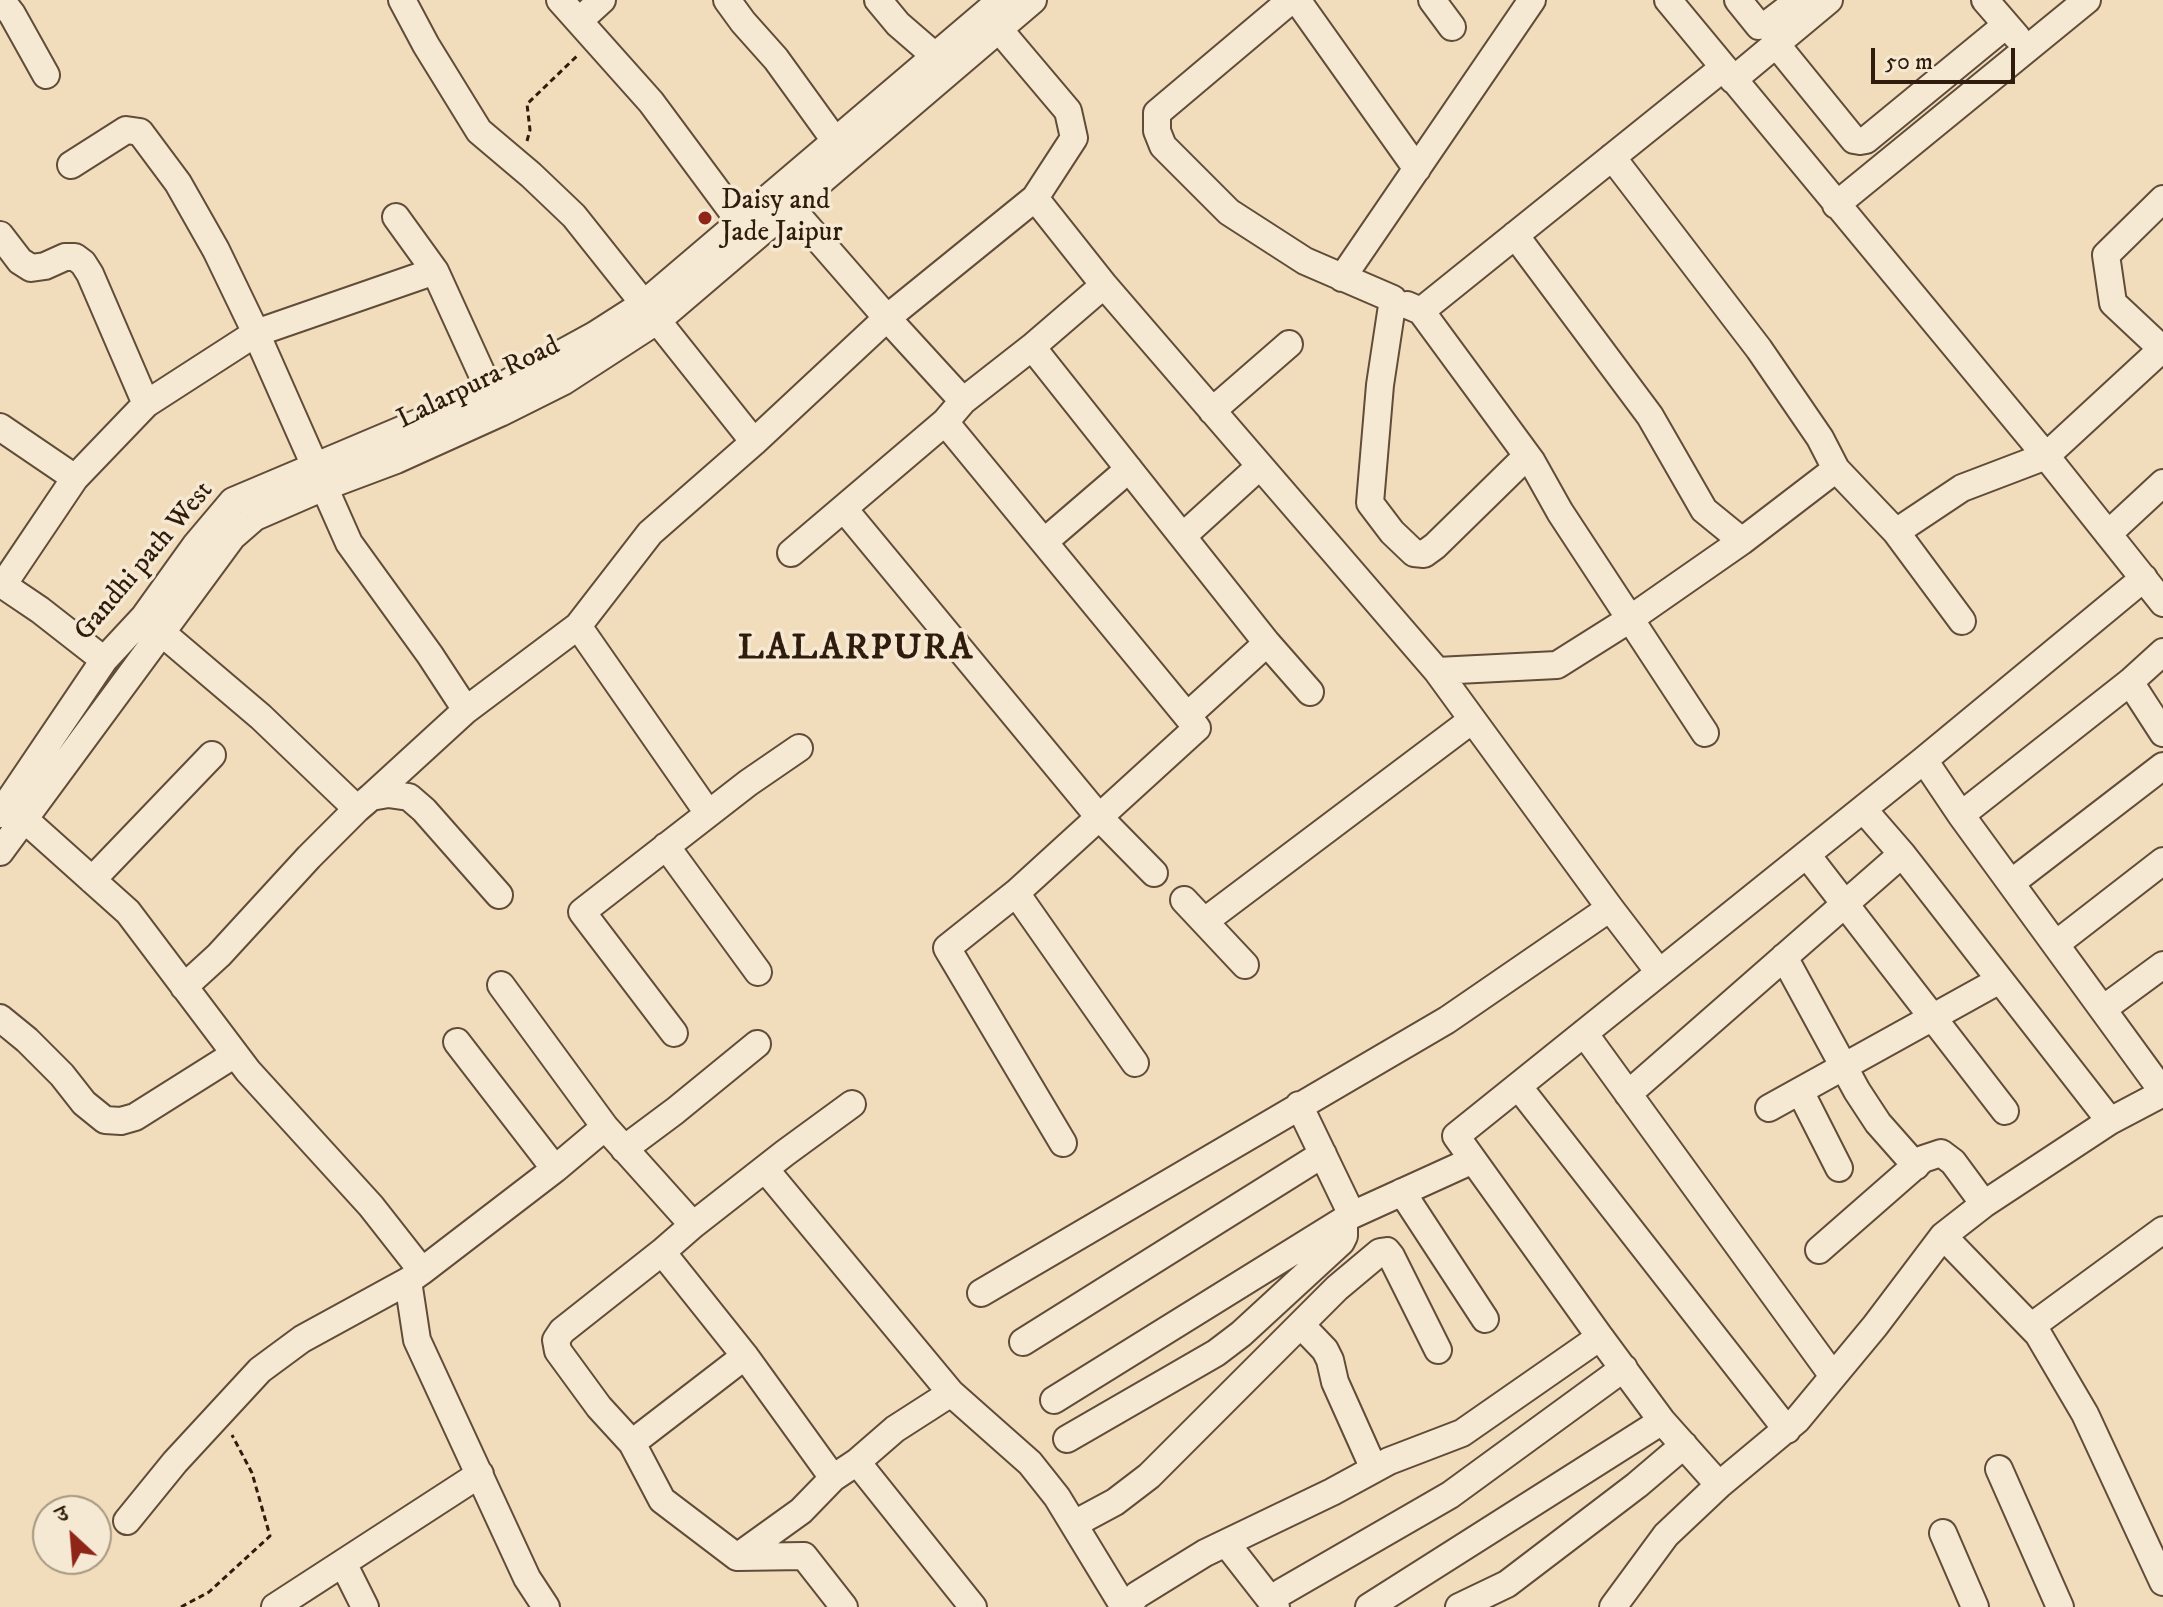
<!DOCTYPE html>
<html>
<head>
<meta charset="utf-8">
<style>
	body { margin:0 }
	#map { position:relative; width:2163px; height:1607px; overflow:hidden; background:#f1ddbc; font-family:"IM FELL DW Pica","Noto Serif Devanagari",serif }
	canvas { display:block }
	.north { position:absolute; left:32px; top:1495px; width:80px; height:80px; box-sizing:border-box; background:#f6e9d3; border:2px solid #a69783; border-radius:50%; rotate:334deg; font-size:22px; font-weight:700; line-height:32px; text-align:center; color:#2f1c0c }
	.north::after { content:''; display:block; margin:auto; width:28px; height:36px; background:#8f2418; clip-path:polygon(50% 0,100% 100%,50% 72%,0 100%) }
	.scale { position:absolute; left:1871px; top:48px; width:144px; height:36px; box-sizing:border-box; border:4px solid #2f1c0c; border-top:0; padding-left:10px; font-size:24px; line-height:28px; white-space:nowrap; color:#2f1c0c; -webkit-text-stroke:6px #f6e9d3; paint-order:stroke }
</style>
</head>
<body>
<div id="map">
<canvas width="2163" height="1607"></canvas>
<div class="north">उ</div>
<div class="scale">50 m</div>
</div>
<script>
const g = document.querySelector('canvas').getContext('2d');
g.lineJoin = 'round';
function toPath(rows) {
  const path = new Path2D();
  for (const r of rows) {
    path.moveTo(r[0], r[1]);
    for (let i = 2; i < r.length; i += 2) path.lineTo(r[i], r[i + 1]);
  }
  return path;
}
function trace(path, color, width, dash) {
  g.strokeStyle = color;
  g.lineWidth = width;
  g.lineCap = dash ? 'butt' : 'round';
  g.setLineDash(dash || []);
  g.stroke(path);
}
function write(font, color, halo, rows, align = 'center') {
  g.font = font + ' "IM FELL DW Pica",serif';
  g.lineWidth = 7;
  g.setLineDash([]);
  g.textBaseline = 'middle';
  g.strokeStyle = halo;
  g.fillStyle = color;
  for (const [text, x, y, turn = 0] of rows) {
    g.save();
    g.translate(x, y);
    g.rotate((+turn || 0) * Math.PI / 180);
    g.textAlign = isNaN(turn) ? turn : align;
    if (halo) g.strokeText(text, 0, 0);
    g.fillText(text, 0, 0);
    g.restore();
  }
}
const minor = toPath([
	[1,0,12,14,46,75],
	[402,0,426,45,479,131,531,175,574,216,754,442],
	[560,0,651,102,740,222],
	[727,0,743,22,776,59,836,142,848,154],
	[878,0,898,24,935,56],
	[1291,0,1157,113,1157,131,1163,146,1229,212,1305,261,1393,299,1380,385,1370,503,1392,532,1414,553,1424,554,1435,546,1527,456],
	[1297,0,1417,169],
	[1432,0,1452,27],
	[1668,0,2046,456,2163,603],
	[1738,0,1759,26,1766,25,1799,0],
	[1985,0,2017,37],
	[579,21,602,0],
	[1776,44,1854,140,1860,141,1866,140,2006,25],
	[1733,80,1829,0],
	[1612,157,1759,349,1820,438,1836,469],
	[71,165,126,130,140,132,178,183,216,250,256,333,435,271],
	[779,194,887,318,963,401],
	[1035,198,1104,285,1437,671,1610,908,1659,972],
	[1836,205,2087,0],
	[396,217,435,271,497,407],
	[0,235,20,261,31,268,45,266,65,257,75,257,83,263,90,274,146,404],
	[1515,235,1650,416,1704,510,1742,541],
	[1342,278,1532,0],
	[1407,305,1421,311,1723,68],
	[1421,311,1532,462,1560,512,1705,733],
	[1032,347,1267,643,1310,692],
	[2162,349,2113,303,2106,255,2163,199],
	[1212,411,1289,344],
	[945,422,1197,728,1016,893,947,948,1063,1143],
	[0,427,75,478],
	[844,509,1099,817,1154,873],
	[1896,532,1962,488,2046,456,2163,348],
	[2108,534,2163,483],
	[1183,536,1260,466],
	[1044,542,1129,469],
	[791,553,945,422,963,401,1032,347,1104,285],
	[578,626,708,813],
	[161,632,261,717,357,809,309,857,219,955,184,987],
	[104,660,40,610,3,585,75,478,146,404,256,333,349,543,430,655,466,710,578,626,650,533,754,442,887,318,1035,198,1074,138,1068,111,986,14],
	[1437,671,1557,665,1630,619,1742,541,1836,469,1896,532,1962,621],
	[2130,682,2163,733],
	[1187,716,1267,643],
	[1924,760,1961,815,2163,1092],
	[371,797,466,710],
	[13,809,128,912,248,1071,371,1206,422,1271,408,1281,417,1340,527,1578,546,1607],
	[357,809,371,797,388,794,409,797,424,810,499,895],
	[1863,809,1902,854,2110,1121],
	[0,814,104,660,144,617,195,546,233,501,491,392,595,335,645,303,1001,0],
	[1961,815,2130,682,2163,652],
	[666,846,758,972],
	[0,852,232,537,255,517,324,487,396,460,500,413,564,381,658,320,1033,0],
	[1807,855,2005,1111],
	[92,880,212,755],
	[2011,883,2163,766],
	[1016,893,1135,1063],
	[1184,900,1245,965],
	[1205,921,1472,720],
	[2056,944,2163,861],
	[1784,957,1857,1091,1878,1123,1916,1166],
	[501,985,605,1127,693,1225,662,1252,745,1356,833,1478],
	[2103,1009,2163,965],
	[0,1018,27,1040,62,1075,84,1103,105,1120,121,1121,135,1117,235,1054],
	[674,1033,582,912,748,783,799,748],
	[1584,1033,1833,1376],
	[457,1042,555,1169],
	[1518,1086,1787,1430],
	[1800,1091,1839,1168],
	[1628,1094,1902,854],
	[1299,1105,1352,1215],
	[1769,1108,2000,980],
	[624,1149,675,1111,757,1044],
	[765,1169,951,1393,1030,1463,1057,1497,1124,1607],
	[1402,1192,1485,1319],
	[693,1225,785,1153,852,1104],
	[1943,1236,2038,1334,2085,1414,2163,1582],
	[1819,1250,1923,1159,1941,1153,1953,1162,1984,1204],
	[662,1252,562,1331,556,1340,558,1351,599,1407,632,1443,662,1500,737,1557,804,1556,844,1607],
	[422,1271,555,1169,605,1127],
	[981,1293,1447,1020,1610,908],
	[1301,1325,1325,1350,1330,1360,1335,1382,1374,1469],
	[2032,1326,2163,1230],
	[1600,1337,1456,1136,1924,760,2144,578],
	[1023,1342,1323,1154],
	[1054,1400,1352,1215,1473,1160],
	[1067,1439,1216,1353,1241,1334,1341,1242,1344,1236,1344,1227,1341,1223],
	[632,1443,745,1356],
	[857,1462,973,1607],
	[1999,1469,2060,1607],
	[1719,1485,1797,1420,1875,1326,1943,1236,1984,1204,2110,1121,2163,1093],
	[127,1521,175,1462,260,1370,302,1339,408,1281],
	[1074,1524,1115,1502,1149,1476,1337,1288,1380,1252,1387,1251,1391,1256,1438,1350],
	[1943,1533,1975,1607],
	[1226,1543,1276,1607],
	[737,1557,801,1511,833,1478,857,1462,895,1429,951,1393],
	[343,1563,365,1607],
	[1282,1592,1450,1495,1624,1368],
	[275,1607,480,1474],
	[1127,1607,1137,1595,1205,1553,1332,1492,1389,1461,1462,1433,1600,1337,1662,1421,1719,1485,1666,1535,1613,1607],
	[1369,1607,1662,1421],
	[1459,1607,1507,1584,1637,1485,1684,1445]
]);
trace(minor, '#604c38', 30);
trace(toPath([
	[527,141,530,130,527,104,578,55],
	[181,1607,209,1592,270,1536,252,1473,232,1435]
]), '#2f1c0c', 3, [6, 4]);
trace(minor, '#f6e9d3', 26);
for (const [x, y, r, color] of [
	[705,218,8,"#8f2418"]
]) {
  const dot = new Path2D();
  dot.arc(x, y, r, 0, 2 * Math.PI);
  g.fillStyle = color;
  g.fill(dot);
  trace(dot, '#f6e9d3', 3);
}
write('28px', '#2f1c0c', '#f6e9d3', [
	["Daisy and",721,202],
	["Jade Jaipur",721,234]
], 'left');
write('28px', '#2f1c0c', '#f6e9d3', [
	["Lalarpura Road",479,384,-26],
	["Gandhi path West",145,562,-50]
]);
g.letterSpacing = '2px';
write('bold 36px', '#2f1c0c', '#f6e9d3', [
	["LALARPURA",856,651]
]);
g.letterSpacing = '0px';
</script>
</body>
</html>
